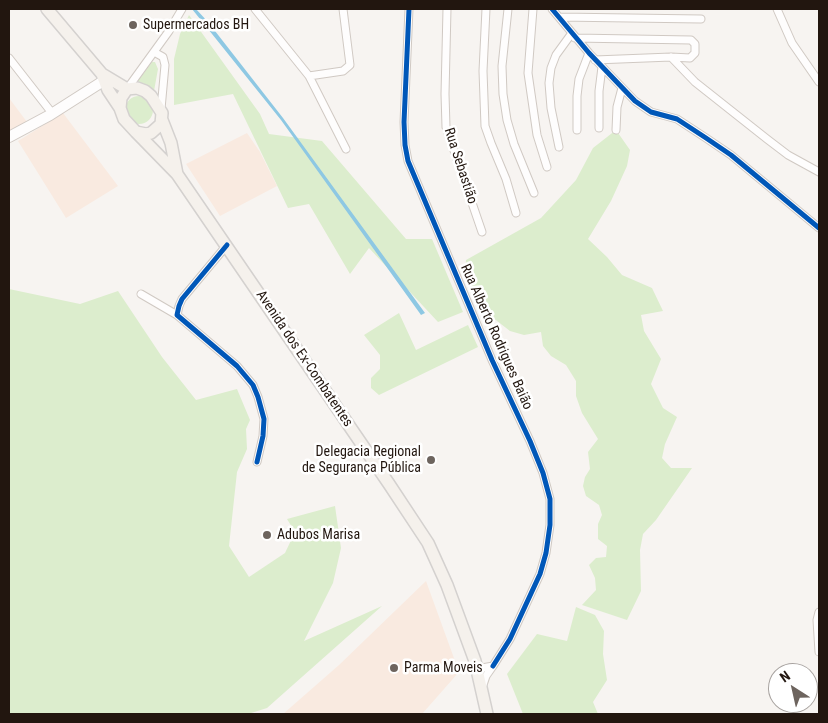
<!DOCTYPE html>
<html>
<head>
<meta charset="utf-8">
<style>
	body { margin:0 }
	#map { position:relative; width:828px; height:723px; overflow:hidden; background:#f7f4f1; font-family:"Roboto Condensed",sans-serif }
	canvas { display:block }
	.frame { position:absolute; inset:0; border:10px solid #22160f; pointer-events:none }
	.north { position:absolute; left:768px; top:663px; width:50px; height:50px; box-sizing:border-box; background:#fff; border:1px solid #a7a29f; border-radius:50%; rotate:325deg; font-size:14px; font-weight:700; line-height:20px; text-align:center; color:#22160f }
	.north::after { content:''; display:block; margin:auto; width:18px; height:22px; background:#6d645e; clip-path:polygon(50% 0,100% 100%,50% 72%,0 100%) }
</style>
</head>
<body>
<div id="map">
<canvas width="828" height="723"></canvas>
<div class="frame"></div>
<div class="north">N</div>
</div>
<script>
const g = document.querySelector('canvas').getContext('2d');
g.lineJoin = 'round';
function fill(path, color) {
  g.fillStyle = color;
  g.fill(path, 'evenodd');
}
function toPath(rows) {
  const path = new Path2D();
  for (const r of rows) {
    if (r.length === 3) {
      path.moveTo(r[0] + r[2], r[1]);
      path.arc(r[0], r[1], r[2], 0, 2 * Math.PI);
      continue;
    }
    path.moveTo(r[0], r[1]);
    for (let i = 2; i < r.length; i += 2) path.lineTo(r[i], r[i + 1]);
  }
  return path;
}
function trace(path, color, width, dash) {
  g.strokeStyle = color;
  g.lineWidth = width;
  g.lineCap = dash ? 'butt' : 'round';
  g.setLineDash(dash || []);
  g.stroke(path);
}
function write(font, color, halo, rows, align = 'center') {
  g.font = font + ' "Roboto Condensed",sans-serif';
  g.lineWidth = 5;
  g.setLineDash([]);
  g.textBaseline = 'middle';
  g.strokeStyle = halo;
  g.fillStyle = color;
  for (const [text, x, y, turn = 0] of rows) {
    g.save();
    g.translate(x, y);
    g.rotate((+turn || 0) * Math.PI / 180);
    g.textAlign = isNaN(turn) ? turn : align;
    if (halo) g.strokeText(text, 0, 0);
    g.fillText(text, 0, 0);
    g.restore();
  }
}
fill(toPath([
	[9,98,27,122,9,133],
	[63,113,118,186,66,218,18,141],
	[247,133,260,152,277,186,220,216,186,164],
	[426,581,459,672,422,714,283,714,339,665]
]), '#f9eae0');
fill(toPath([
	[189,15,260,114,269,134,322,141,406,239,432,239,463,312,438,322,369,248,350,274,309,204,288,208,233,94,174,105,174,59,180,34],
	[152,62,155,62,158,69,154,91,137,82],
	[139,110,14],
	[616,130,630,150,627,166,611,201,588,239,607,257,622,275,652,288,663,311,641,315,644,331,661,359,651,384,663,408,677,417,665,444,662,458,671,468,692,468,656,520,643,534,640,550,641,591,627,620,582,605,596,590,595,578,589,565,596,558,606,557,607,546,598,539,598,524,602,515,599,505,586,496,583,486,585,477,590,469,588,452,598,439,582,413,576,396,576,381,566,365,551,356,543,346,541,332,524,335,510,331,488,314,475,298,465,278,466,260,541,218,576,180,593,148],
	[9,289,80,304,118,291,162,357,196,400,237,389,250,420,246,429,247,449,237,472,229,546,249,577,285,553,295,532,287,519,335,506,341,548,333,583,304,641,382,606,267,708,248,714,9,714],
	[399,313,416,350,468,325,478,347,379,395,371,388,371,378,380,369,380,355,364,335],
	[576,607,595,615,604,631,603,654,607,680,593,702,598,714,523,714,507,674,537,634,567,641]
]), '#dcedcd');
fill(toPath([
	[192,9,196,9,208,22,283,118,425,313,421,315,281,120]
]), '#8ec8e3');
const street = toPath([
	[255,9,309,76,346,149],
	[409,9,404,122,405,145,408,161,492,360,530,441,543,473,550,499,550,525,546,553,540,574,510,639,493,666],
	[447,9,445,94,446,127,482,232],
	[486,9,483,71,485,126,491,143,506,179,516,213],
	[508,9,502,66,503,94,507,120,514,144,534,193],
	[533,9,528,73,537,135,547,167],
	[552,9,589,53,635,101,651,112,677,119,706,138,731,155,819,228],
	[777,9,792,43,819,82],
	[559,17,701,19],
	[575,38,691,40,695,44,695,53,690,58,671,57,595,60],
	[154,52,163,57,165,65,161,109],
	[671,57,695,82,767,139,788,155,819,172],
	[9,58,52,113],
	[309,76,343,71,350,65,343,9],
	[127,89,169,31,182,9],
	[599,128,599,91,602,67],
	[577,130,577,96,579,79,589,53],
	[616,130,617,107,622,88],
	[559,147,551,108,549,83,551,68,556,55,572,33],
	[227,245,182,299,179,306,177,315,237,366,253,385,258,397,264,419,263,436,257,462],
	[141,294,177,315],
	[819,612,817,620,819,652],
	[476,662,482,668,493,666,486,676,482,688]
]);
const secondary = toPath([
	[9,137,50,115,108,78]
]);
const primary = toPath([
	[47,9,102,74,127,89],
	[102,74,108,90,120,108],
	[137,88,145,91,151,96,162,113,161,124,151,133,146,134,136,132,124,119,120,108,121,98,127,89,137,88],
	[162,120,171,143,177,174],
	[136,132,177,174,389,484,428,543,447,585,475,661,487,714]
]);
trace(street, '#d0c9c3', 9);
trace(secondary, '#d0c9c3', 12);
trace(primary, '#d4d1cf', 14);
trace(street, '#fefdfd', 7);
trace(secondary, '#fefdfd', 10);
trace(primary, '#f5f1ec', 11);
trace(toPath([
	[409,9,404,122,405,145,408,161,492,360,530,441,543,473,550,499,550,525,546,553,540,574,510,639,493,666],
	[552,9,589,53,635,101,651,112,677,119,706,138,731,155,819,228],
	[227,245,182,299,179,306,177,315,237,366,253,385,258,397,264,419,263,436,257,462]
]), '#0057b8', 5);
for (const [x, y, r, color] of [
	[133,25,5,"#6d645e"],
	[431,460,5,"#6d645e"],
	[267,535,5,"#6d645e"],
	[394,668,5,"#6d645e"]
]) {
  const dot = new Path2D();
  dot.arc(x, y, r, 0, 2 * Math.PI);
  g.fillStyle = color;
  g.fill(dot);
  trace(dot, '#fff', 2);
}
write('14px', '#22160f', '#fff', [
	["Supermercados BH",143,25],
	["Delegacia Regional",421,452,"right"],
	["de Segurança Pública",421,468,"right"],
	["Adubos Marisa",277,535],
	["Parma Moveis",404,668]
], 'left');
write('14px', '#22160f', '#fff', [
	["Rua Sebastião",460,166,72],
	["Rua Alberto Rodrigues Baião",496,337,66],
	["Avenida dos Ex-Combatentes",304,359,56]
]);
</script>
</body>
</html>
